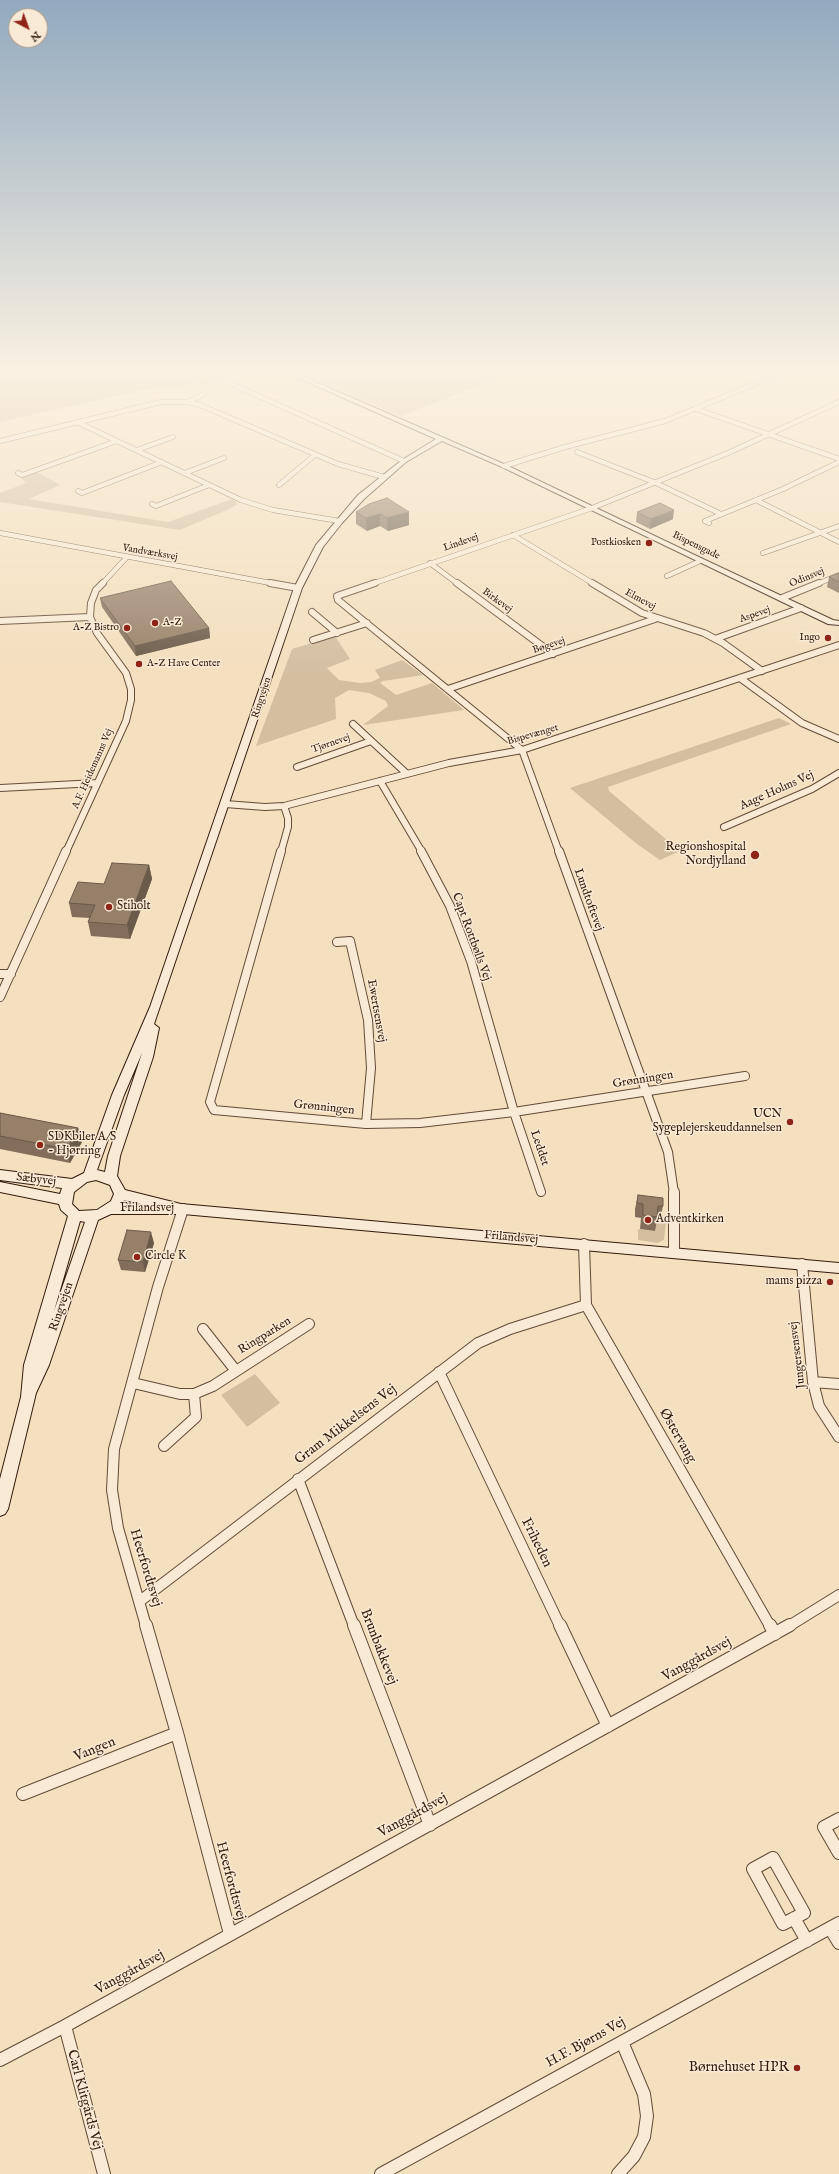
<!DOCTYPE html>
<html>
<head>
<meta charset="utf-8">
<style>
	body { margin:0 }
	#map { position:relative; width:839px; height:2174px; overflow:hidden; background:#f4dfbe; font-family:"IM FELL English",serif }
	canvas { display:block }
	.north { position:absolute; left:8px; top:8px; width:40px; height:40px; box-sizing:border-box; background:#f8ead5; border:1px solid #a99785; border-radius:50%; rotate:139deg; font-size:11px; font-weight:700; line-height:16px; text-align:center; color:#331a0c }
	.north::after { content:''; display:block; margin:auto; width:14px; height:18px; background:#8f2418; clip-path:polygon(50% 0,100% 100%,50% 72%,0 100%) }
</style>
</head>
<body>
<div id="map">
<canvas width="839" height="2174"></canvas>
<div class="north">N</div>
</div>
<script>
const g = document.querySelector('canvas').getContext('2d');
g.lineJoin = 'round';
function fill(path, color) {
  g.fillStyle = color;
  g.fill(path, 'evenodd');
}
function toPath(rows) {
  const path = new Path2D();
  for (const r of rows) {
    path.moveTo(r[0], r[1]);
    for (let i = 2; i < r.length; i += 2) path.lineTo(r[i], r[i + 1]);
  }
  return path;
}
function trace(path, color, width, dash) {
  g.strokeStyle = color;
  g.lineWidth = width;
  g.lineCap = dash ? 'butt' : 'round';
  g.setLineDash(dash || []);
  g.stroke(path);
}
function write(font, color, halo, rows, align = 'center') {
  g.font = font + ' "IM FELL English",serif';
  g.lineWidth = 3;
  g.setLineDash([]);
  g.textBaseline = 'middle';
  g.strokeStyle = halo;
  g.fillStyle = color;
  for (const [text, x, y, turn = 0] of rows) {
    g.save();
    g.translate(x, y);
    g.rotate((+turn || 0) * Math.PI / 180);
    g.textAlign = isNaN(turn) ? turn : align;
    if (halo) g.strokeText(text, 0, 0);
    g.fillText(text, 0, 0);
    g.restore();
  }
}
fill(toPath([
	[0,372,157,372,171,377,193,374,211,382,138,391,0,422],
	[298,372,515,372,400,416],
	[37,472,60,485,29,499,168,522,232,499,238,504,229,509,180,530,0,502,0,493,26,483,21,478],
	[335,636,350,659,327,668,339,680,360,683,371,682,380,678,375,670,402,660,423,675,383,681,380,683,396,695,432,683,464,710,363,725,388,706,386,701,369,693,349,690,335,698,336,719,256,746,292,649],
	[779,718,791,724,608,787,609,791,680,851,660,860,637,844,570,788],
	[655,1220,666,1221,664,1240,657,1243,638,1240,638,1229,655,1231],
	[255,1374,280,1403,247,1427,221,1395]
]), '#d3bea0');
const streetFar4 = toPath([
	[205,372,404,461],
	[188,402,204,394],
	[696,409,839,459],
	[77,422,241,500,273,510,339,521],
	[0,441,161,402,188,402,200,405,338,464,384,477],
	[137,450,173,437],
	[577,452,656,483,721,514],
	[504,466,565,447,665,421,784,372],
	[18,473,22,475,117,441],
	[185,473,224,458],
	[279,485,315,455],
	[78,491,82,493,162,462],
	[756,500,839,542],
	[152,504,156,506,209,485],
	[709,523,705,521,783,489,839,462],
	[0,533,276,584],
	[513,535,594,584],
	[763,553,839,526],
	[430,563,458,584],
	[667,576,700,561],
	[102,584,126,558],
	[372,584,592,508,728,453,839,402],
	[817,584,839,575]
]);
const streetFar3 = toPath([
	[270,583,298,588],
	[375,583,337,596,338,600,522,750,559,852],
	[457,583,553,654],
	[592,583,642,613,704,633,723,643,762,671],
	[782,598,819,583],
	[312,612,337,633],
	[0,621,90,617],
	[715,639,801,608],
	[313,640,367,623],
	[740,678,802,723,839,739],
	[448,689,655,619],
	[353,724,406,773],
	[297,767,371,741],
	[380,781,422,852],
	[0,788,97,783],
	[225,804,265,807,284,806,449,763,522,750,839,645],
	[724,827,812,789,839,773],
	[66,852,126,721,131,700,131,689,126,673,97,633,90,617,91,603,96,590,103,583],
	[281,852,288,827,288,818,284,806]
]);
const streetFar2 = toPath([
	[281,851,210,1102,214,1110,366,1124,420,1123,514,1112,745,1076],
	[421,851,450,906,471,961,514,1112,541,1192],
	[559,851,668,1152,674,1193],
	[337,942,350,941,368,1020,371,1068,366,1124],
	[0,974,11,974],
	[0,997,66,851]
]);
const streetFar1 = toPath([
	[674,1192,674,1251],
	[584,1244,586,1305,770,1626],
	[802,1264,813,1382,819,1406,839,1437],
	[203,1329,236,1371],
	[439,1372,560,1626],
	[813,1382,839,1384],
	[133,1383,180,1394,194,1394,213,1386,309,1324],
	[164,1446,196,1417,194,1394],
	[298,1479,354,1626],
	[140,1601,478,1343,510,1329,586,1305],
	[146,1626,118,1528,112,1490,114,1449,158,1287,183,1209],
	[789,1626,839,1595]
]);
const street = toPath([
	[146,1625,177,1733,230,1934],
	[354,1625,430,1825],
	[560,1625,608,1726],
	[770,1625,775,1634],
	[23,1794,177,1733],
	[839,1819,824,1827,839,1853],
	[773,1858,804,1913,783,1924,753,1869,773,1858],
	[794,1918,807,1941],
	[830,1928,839,1943],
	[65,2026,104,2174],
	[0,2060,65,2026,790,1625],
	[381,2174,839,1923],
	[618,2174,634,2156,644,2137,647,2116,644,2094,622,2042]
]);
const secondary = toPath([
	[285,372,293,372,506,465,703,559,833,620,839,621,839,625,828,624,502,467,442,441,406,462,364,499,342,523,323,547,302,588,154,1024,159,1028,153,1057,120,1156,117,1176,125,1190,181,1204,839,1263,839,1273,183,1214,111,1214,98,1220,49,1365,36,1393,8,1509,5,1514,0,1516,0,1479,21,1397,24,1365,68,1216,61,1210,59,1204,0,1192,0,1182,60,1194,62,1188,0,1180,0,1170,72,1179,84,1173,112,1095,150,1007,294,588,316,545,358,495,402,460,436,439,285,372],
	[142,1053,108,1156,105,1172,97,1170,124,1095,142,1053],
	[96,1180,110,1185,114,1194,111,1201,97,1210,79,1211,72,1204,74,1192,87,1182,96,1180],
	[124,1200,145,1205,122,1204,124,1200],
	[80,1221,85,1222,54,1311,80,1221]
]);
trace(streetFar4, '#634b38', 5.5);
trace(streetFar3, '#634b38', 8);
trace(streetFar2, '#634b38', 10);
trace(streetFar1, '#634b38', 12);
trace(street, '#634b38', 14);
trace(secondary, '#331a0c', 2);
trace(streetFar4, '#f8ead5', 4.5);
trace(streetFar3, '#f8ead5', 6);
trace(streetFar2, '#f8ead5', 8);
trace(streetFar1, '#f8ead5', 10);
trace(street, '#f8ead5', 12);
fill(secondary, '#f8ead5');
fill(toPath([
	[369,504,409,525,388,531,380,526,367,531,356,524,356,512],
	[637,512,673,519,650,529,636,522],
	[839,573,839,593,827,587,829,577],
	[100,598,209,628,210,638,136,656,102,607],
	[149,865,152,879,130,939,91,936,88,922,90,918,72,917,69,903,104,884],
	[0,1113,78,1128,82,1142,70,1163,0,1149],
	[638,1195,663,1206,660,1220,657,1220,655,1231,640,1229,641,1218,635,1217,635,1209],
	[154,1243,145,1272,121,1270,118,1260]
]), '#826e5a');
fill(toPath([
	[674,510,673,519,650,529,651,519],
	[409,512,409,525,388,531,387,518],
	[380,514,380,526,367,531,366,518],
	[209,628,210,638,136,656,135,646],
	[149,865,152,879,130,939,127,925],
	[78,1128,82,1142,70,1163,67,1149],
	[151,1232,154,1243,145,1272,143,1262]
]), '#6a5a4a');
const building = toPath([
	[387,498,409,512,387,518,380,514,366,518,356,512,369,504,387,498],
	[660,503,674,510,651,519,637,512,660,503],
	[839,573,839,582,829,577,839,573],
	[171,581,209,628,135,646,100,598,171,581],
	[112,863,149,865,127,925,88,922,95,905,69,903,78,882,104,884,112,863],
	[0,1113,78,1128,67,1149,0,1136,0,1113],
	[638,1195,663,1198,663,1206,658,1206,657,1217,643,1215,643,1204,637,1203,638,1195],
	[127,1230,151,1232,143,1262,118,1260,127,1230]
]);
fill(building, '#978069');
trace(building, '#6a5a4a', 1);
const sky = g.createLinearGradient(0, 0, 0, 676);
sky.addColorStop(0, '#92aabf');
sky.addColorStop(0.55, '#faf1e2');
sky.addColorStop(1, '#faf1e200');
g.fillStyle = sky;
g.fillRect(0, 0, 839, 676);
for (const [x, y, r, color] of [
	[649,543,4,"#8f2418"],
	[155,623,4,"#8f2418"],
	[127,628,4,"#8f2418"],
	[828,638,4,"#8f2418"],
	[139,664,4,"#8f2418"],
	[755,855,5,"#8f2418"],
	[109,907,4,"#8f2418"],
	[790,1122,4,"#8f2418"],
	[40,1145,4,"#8f2418"],
	[648,1220,4,"#8f2418"],
	[137,1257,4,"#8f2418"],
	[830,1282,4,"#8f2418"],
	[797,2068,4,"#8f2418"]
]) {
  const dot = new Path2D();
  dot.arc(x, y, r, 0, 2 * Math.PI);
  g.fillStyle = color;
  g.fill(dot);
  trace(dot, '#f8ead5', 1.5);
}
write('10px', '#331a0c', '#f8ead5', [
	["Lindevej",461,543,-19],
	["Bispensgade",696,546,26],
	["Vandværksvej",150,553,10],
	["Odinsvej",807,578,-22],
	["Elmevej",640,600,29],
	["Birkevej",497,601,36],
	["Aspevej",755,615,-19],
	["Bøgevej",549,646,-18],
	["Ringvejen",262,698,-72],
	["Bispevænget",533,735,-16],
	["Tjørnevej",331,744,-19],
	["A.F. Heidemanns Vej",93,769,-66]
]);
write('10px', '#331a0c', '#f8ead5', [
	["Postkiosken",641,543],
	["A-Z",163,623,"left"],
	["A-Z Bistro",119,628],
	["Ingo",820,638],
	["A-Z Have Center",147,664,"left"]
], 'right');
write('12px', '#331a0c', '#f8ead5', [
	["Aage Holms Vej",777,791,-24],
	["Lundtoftevej",588,900,70],
	["Capt Rottbølls Vej",471,937,70],
	["Ewertsensvej",376,1011,80],
	["Grønningen",643,1080,-9],
	["Grønningen",324,1108,6],
	["Leddet",539,1148,71],
	["Sæbyvej",36,1180,7],
	["Frilandsvej",147,1209],
	["Frilandsvej",511,1238,5],
	["Ringvejen",62,1307,-71],
	["Ringparken",265,1336,-32],
	["Jungersensvej",798,1355,-97]
]);
write('12px', '#331a0c', '#f8ead5', [
	["Regionshospital",746,848,"right"],
	["Nordjylland",746,862,"right"],
	["Stiholt",117,907],
	["UCN",782,1115,"right"],
	["Sygeplejerskeuddannelsen",782,1129,"right"],
	["SDKbiler A/S",48,1138],
	["- Hjørring",48,1152],
	["Adventkirken",656,1220],
	["Circle K",145,1257],
	["mams pizza",822,1282,"right"]
], 'left');
write('14px', '#331a0c', '#f8ead5', [
	["Gram Mikkelsens Vej",346,1425,-37],
	["Østervang",677,1436,60],
	["Friheden",536,1543,64],
	["Heerfordtsvej",145,1568,73],
	["Brunbakkevej",378,1647,69],
	["Vanggårdsvej",697,1660,-29],
	["Vangen",95,1750,-22],
	["Vanggårdsvej",413,1816,-29],
	["Heerfordtsvej",230,1881,75],
	["Vanggårdsvej",130,1973,-29],
	["H.F. Bjørns Vej",586,2043,-29],
	["Carl Klitgårds Vej",84,2100,75]
]);
write('14px', '#331a0c', '#f8ead5', [
	["Børnehuset HPR",789,2068]
], 'right');
</script>
</body>
</html>
